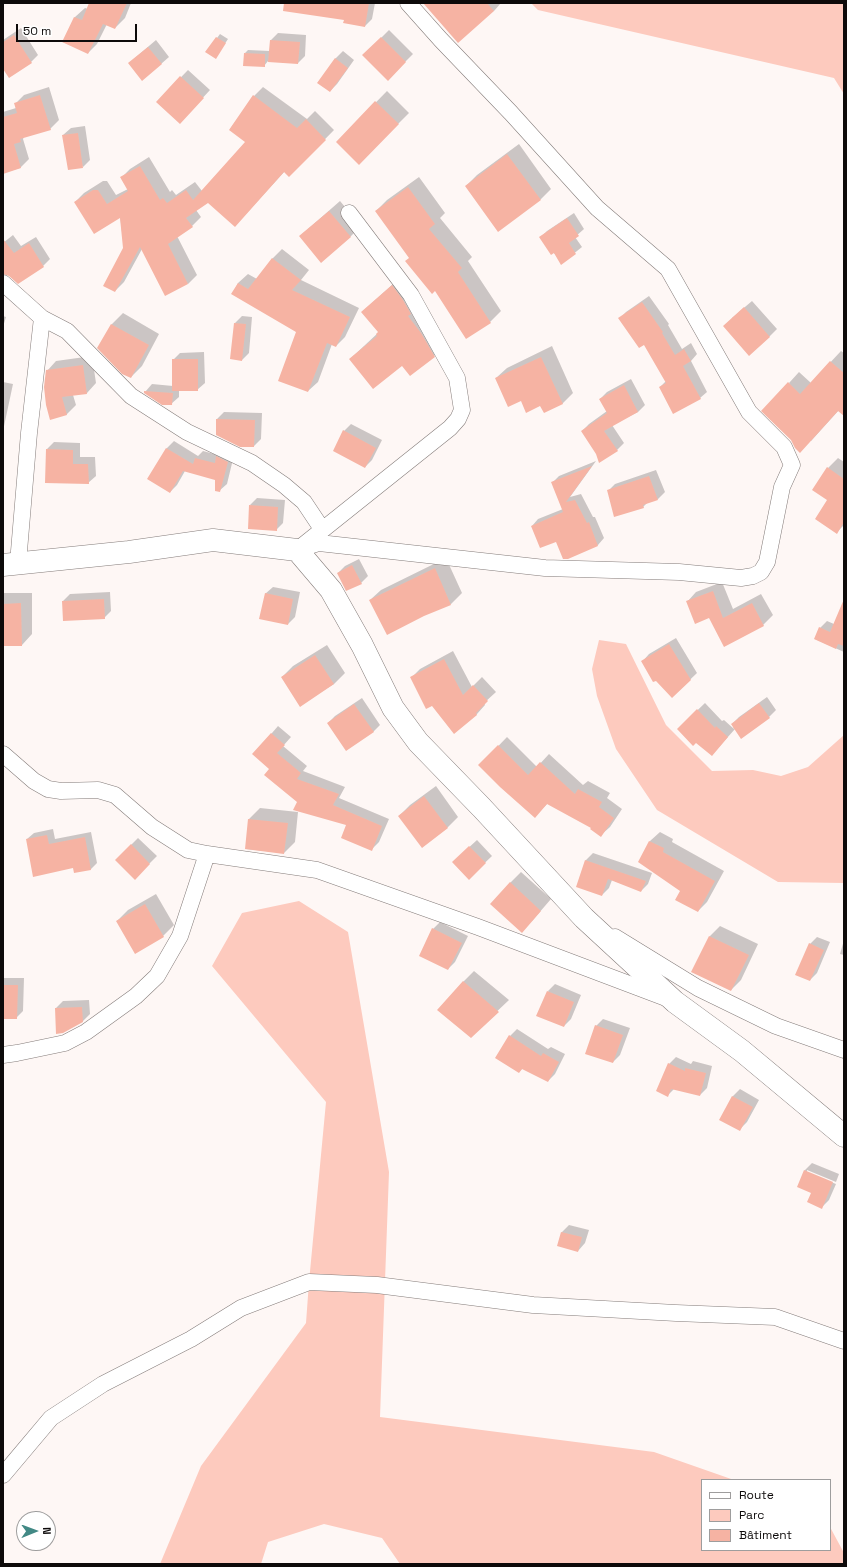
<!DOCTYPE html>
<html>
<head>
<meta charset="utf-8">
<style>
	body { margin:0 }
	#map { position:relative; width:847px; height:1567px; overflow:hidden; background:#fef7f5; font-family:"Space Grotesk",sans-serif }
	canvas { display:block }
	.frame { position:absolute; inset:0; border:4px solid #0d0a0a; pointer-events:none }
	.legend { position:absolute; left:701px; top:1479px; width:130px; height:72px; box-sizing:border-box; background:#fff; border:1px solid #9e9d9d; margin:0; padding:5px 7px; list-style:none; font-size:12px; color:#0d0a0a }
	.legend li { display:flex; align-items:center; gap:8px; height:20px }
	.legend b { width:20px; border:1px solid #9e9d9d }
	.north { position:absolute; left:16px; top:1511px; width:40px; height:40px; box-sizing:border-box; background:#fff; border:1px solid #9e9d9d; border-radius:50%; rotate:89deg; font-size:11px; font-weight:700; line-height:16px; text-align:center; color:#0d0a0a }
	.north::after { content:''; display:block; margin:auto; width:14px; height:18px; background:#428985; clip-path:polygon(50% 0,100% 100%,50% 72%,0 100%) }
	.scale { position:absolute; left:16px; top:24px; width:121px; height:18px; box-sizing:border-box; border:2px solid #0d0a0a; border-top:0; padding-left:5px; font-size:12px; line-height:14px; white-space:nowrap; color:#0d0a0a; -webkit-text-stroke:3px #fff; paint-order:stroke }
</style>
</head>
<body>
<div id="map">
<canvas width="847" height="1567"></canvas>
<div class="frame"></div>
<ul class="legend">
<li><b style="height:5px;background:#fff"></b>Route</li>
<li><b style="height:11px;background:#fdcabe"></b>Parc</li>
<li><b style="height:11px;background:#f6b3a3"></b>Bâtiment</li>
</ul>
<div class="north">N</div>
<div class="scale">50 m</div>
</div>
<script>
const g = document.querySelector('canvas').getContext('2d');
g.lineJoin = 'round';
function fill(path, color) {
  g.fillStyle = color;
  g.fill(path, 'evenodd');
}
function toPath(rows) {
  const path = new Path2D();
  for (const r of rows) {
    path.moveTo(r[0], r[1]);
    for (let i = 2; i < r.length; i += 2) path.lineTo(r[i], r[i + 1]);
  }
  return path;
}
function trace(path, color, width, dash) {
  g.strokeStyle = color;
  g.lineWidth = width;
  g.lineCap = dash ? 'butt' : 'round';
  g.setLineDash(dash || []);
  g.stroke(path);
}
fill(toPath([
	[531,3,844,3,844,94,834,78,538,10],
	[599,640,626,644,666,725,712,771,753,770,781,776,808,767,844,735,844,883,778,882,657,810,616,749,597,696,592,669],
	[299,901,348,932,389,1172,380,1417,654,1452,734,1480,702,1480,702,1550,830,1550,830,1527,844,1553,844,1564,400,1564,382,1538,324,1524,268,1542,261,1564,160,1564,201,1466,306,1323,309,1282,326,1102,212,966,242,913]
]), '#fdcabe');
fill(toPath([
	[90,3,131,3,125,18,115,28,107,24,97,44,88,53,63,42,75,17,85,8,88,9],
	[307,3,375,3,372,19,365,26],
	[429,3,501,3,494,11],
	[21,28,38,55,31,62,3,67,3,40],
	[389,30,413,54,388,79,364,55],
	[278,33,306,35,305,56,298,63,268,61,264,66,245,53,248,50,270,51,271,40],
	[220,34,228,39,216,57,217,38],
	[156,40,169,57,161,64,129,63],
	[343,51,354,60,337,84,330,91,335,59],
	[188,70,210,90,187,115,157,102],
	[49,87,59,120,50,129,24,137,23,139,29,159,20,168,3,173,3,112,16,108,15,104,24,95],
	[263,87,307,119,315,111,334,130,289,176,285,171,243,217,208,201,196,210,201,217,192,226,177,236,197,275,188,284,142,249,124,282,115,291,124,248,120,216,75,202,84,193,103,181,107,181,116,195,128,189,121,178,130,169,149,157,170,192,172,190,176,195,195,182,202,191,247,142,230,129,254,96],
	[387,91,409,113,359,163,337,142],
	[85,126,90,160,83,167,63,135,71,128],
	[519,144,551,189,541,199,499,230,466,186,477,175],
	[419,177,445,213,440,218,472,257,468,261,501,311,490,322,467,337,436,290,410,258,376,211,387,200],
	[340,201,361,226,350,237,300,236],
	[574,213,584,229,575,237,582,247,562,263,541,237,547,231],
	[13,235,21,246,36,237,50,259,43,266,10,275,3,273,3,243],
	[282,249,309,270,301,280,359,308,345,337,336,346,332,344,318,382,308,391,297,332,233,293,238,283,248,274,257,279,273,258],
	[403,275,445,346,434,356,402,364,350,359,379,332,362,312],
	[649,296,669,324,668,325,682,349,691,343,697,354,691,361,707,392,700,398,660,387,666,381,644,344,620,318,626,312],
	[752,301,777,329,769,337,732,318],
	[123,313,159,334,142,366,131,377,98,348,112,324],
	[3,316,6,317,3,327],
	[242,316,252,317,249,353,242,360,235,323],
	[552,346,573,393,562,404,541,405,521,399,496,378,507,368],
	[841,351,844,353,844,408,839,410,811,441,789,383,799,372,811,383],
	[204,352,205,383,197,390,179,390,179,397,171,404,145,392,152,384,173,386,173,360,180,353],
	[92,356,96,383,87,393,73,395,76,405,66,415,47,371,56,361],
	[631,379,645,405,638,412,612,425,624,443,617,450,582,431,589,424,607,411,600,399,607,392],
	[3,382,13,384,3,431],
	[224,412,262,413,261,439,254,446,240,446,217,419],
	[351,424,382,440,372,460,365,467,344,431],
	[174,441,198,456,203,451,218,455,234,455,227,484,219,491,216,479,185,471,177,485,170,492,149,479,167,448],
	[54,442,80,443,80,457,95,457,96,476,88,483,47,449],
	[838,458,844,462,844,525,837,532,828,500,828,468],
	[596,461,570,497,581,494,593,517,595,517,604,538,598,545,567,558,556,540,532,526,538,519,563,509,553,482,559,476],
	[656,470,665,492,658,499,648,502,643,507,608,491,615,484],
	[257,498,285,500,283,523,276,530,250,505],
	[446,558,462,593,451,604,424,615,370,600,381,590],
	[359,559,368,576,361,583,338,573,345,566],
	[722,582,733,609,761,594,773,615,763,625,709,617,687,602,696,592],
	[273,587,300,592,295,617,288,624,265,594],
	[110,592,111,611,104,618,63,601,70,594],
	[3,593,32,593,32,634,22,645,3,645],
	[844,605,844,652,815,639,820,628,827,621,834,624],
	[676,638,697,673,672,697,642,662,649,654],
	[327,645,345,673,334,684,300,705,282,677,293,666],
	[453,651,472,687,482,677,496,692,484,703,485,705,477,714,454,732,411,678,420,669],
	[767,697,776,710,769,717,735,729,719,747,678,729,705,703,722,721,724,720,734,729,732,724,739,717],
	[362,698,380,725,373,732,328,723,335,716],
	[278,726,291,737,283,746,307,766,303,771,345,787,339,798,389,819,379,842,372,849,347,824,298,802,270,768,254,754],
	[507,737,537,767,549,754,583,785,588,781,610,793,607,798,622,809,610,827,601,835,592,827,548,803,535,816,480,765],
	[436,786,458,817,448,827,422,847,399,816,410,805],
	[260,808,298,812,295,842,284,853,246,849,249,819],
	[53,829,55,839,91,832,97,863,91,869,75,872,74,866,27,839,34,833],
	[660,832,673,839,672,842,724,871,707,902,698,911,681,890,640,862,650,841],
	[138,838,157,856,135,878,116,860],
	[477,840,492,856,469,878,453,862],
	[593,853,652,873,648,884,641,891,612,880,609,888,602,895,577,886,586,860],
	[521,872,551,899,532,921,510,883],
	[156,894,174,925,163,936,117,921,128,910],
	[440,922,468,936,455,962,448,969,433,929],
	[720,926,758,944,741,980,731,990,693,971,710,936],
	[817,937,830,942,817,973,810,980,810,944],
	[844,940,844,955,840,954],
	[474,971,509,1000,471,1036,463,982],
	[3,978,24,978,23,1011,16,1018,3,1018],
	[555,984,581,995,571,1019,564,1026,548,991],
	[89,1000,90,1014,82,1022,56,1008,63,1001],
	[603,1019,630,1028,620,1055,613,1062,596,1026],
	[517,1029,548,1049,551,1047,565,1054,555,1074,548,1081,523,1068,519,1072,510,1036],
	[676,1057,691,1064,693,1061,712,1066,707,1088,700,1095,674,1089,668,1095,669,1064],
	[740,1089,759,1100,747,1122,740,1129,721,1119,733,1096],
	[812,1163,839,1174,836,1182,807,1170,807,1172,836,1184,829,1200,822,1207,812,1192,799,1187,805,1170],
	[569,1225,589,1230,585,1243,578,1251,559,1245,562,1232]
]), '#0003');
fill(toPath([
	[89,3,127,3,115,29,103,24,88,54,62,42,74,17,82,20],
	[284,3,369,3,365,27,343,23,344,20,283,11],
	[423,3,487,3,494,11,458,43],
	[14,35,32,63,9,78,3,69,3,42],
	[216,37,226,43,216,59,205,52],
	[381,37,406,62,388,81,362,55],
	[270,40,300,42,298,64,268,62],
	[148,47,162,64,142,81,128,63],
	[244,53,265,54,265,67,243,66],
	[335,58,348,68,330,92,317,83],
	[180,76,204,98,180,124,156,102],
	[40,95,51,130,20,139,21,142,14,144,21,168,3,174,3,117,17,113,14,103],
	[253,95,297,128,306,119,326,140,289,177,284,172,235,227,208,203,186,218,193,227,168,244,188,284,165,296,140,247,115,292,103,286,123,248,120,218,94,234,74,202,93,190,98,190,107,204,128,191,120,177,140,166,160,200,163,198,167,203,186,190,193,200,245,142,229,130],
	[375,101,399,124,359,165,336,142],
	[78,133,83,168,68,170,62,135],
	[507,154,541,200,498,232,465,186],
	[408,187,435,224,429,229,462,268,458,272,491,323,466,339,435,291,432,294,405,261,409,258,375,211],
	[329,211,351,237,321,263,299,236],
	[567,218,579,236,569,243,576,254,561,265,554,253,551,255,539,237],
	[3,239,14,253,29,243,44,267,18,284,9,276,3,274],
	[272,258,301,280,292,290,350,317,336,347,327,343,308,392,278,381,296,332,231,294,238,283,248,289],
	[392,285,403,300,411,314,408,316,421,333,435,357,410,376,402,366,373,389,349,359,377,336,376,334,378,332,361,312],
	[642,302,663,332,662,333,675,355,684,349,691,361,683,366,701,399,673,414,659,387,666,383,644,345,639,348,618,318],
	[744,307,770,337,749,356,723,326],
	[234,323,246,324,242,361,230,359],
	[111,324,149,345,131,378,122,374,97,348],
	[541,357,563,404,544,413,540,406,526,413,521,401,508,407,495,378],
	[172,359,198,359,198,391,172,391],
	[830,361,844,373,844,416,838,411,800,453,795,448,791,440,761,411,788,382,800,394],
	[83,365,87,394,62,397,67,415,50,420,46,405,44,387,46,370],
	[624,385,638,412,604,431,618,451,599,463,596,454,581,431,607,413,599,399],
	[144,391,173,393,172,405,162,405,144,393],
	[216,419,255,420,254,447,240,447,216,435],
	[343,430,376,448,365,468,333,451],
	[166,448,193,464,195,458,215,463,216,456,228,462,220,492,215,491,215,480,183,471,170,493,147,479],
	[46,449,73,450,73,464,88,464,89,484,45,483],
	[592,466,566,502,575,500,587,523,589,522,598,546,568,559,563,559,556,542,540,548,531,526,563,512,551,482],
	[827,467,844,479,844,522,837,534,815,519,827,500,812,490],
	[649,476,658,500,643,505,644,508,614,517,607,490],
	[249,505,278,507,277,531,248,529],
	[352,565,362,584,346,591,337,573],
	[435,568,451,605,424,616,387,635,369,600],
	[713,591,723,618,752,603,764,626,724,647,709,618,695,624,686,601],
	[265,593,293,599,288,625,259,619],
	[104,599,105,619,63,621,62,601],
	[844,599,844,646,838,644,836,649,814,639,819,627,830,632],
	[21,603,22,646,3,646,3,604],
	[669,644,691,680,672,698,656,681,653,682,641,661],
	[315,655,334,684,300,707,281,677],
	[444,659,463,695,473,685,488,701,476,713,477,715,454,734,432,706,426,709,410,677],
	[759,703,770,718,741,739,731,724],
	[354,704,374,732,346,751,327,723],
	[697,709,715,728,716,726,728,737,712,756,696,743,693,746,677,729],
	[271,733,285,745,277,753,301,773,297,779,339,794,333,805,382,826,372,851,341,838,346,825,293,810,297,802,264,775,269,769,252,754],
	[498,745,528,775,540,762,575,794,578,789,602,802,599,807,614,818,601,837,590,829,591,828,547,804,535,818,500,787,478,765],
	[424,796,448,828,422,848,398,816],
	[248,819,288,823,284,854,245,849],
	[47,835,49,844,85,837,91,870,74,873,73,868,33,877,26,839],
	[649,841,664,848,663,852,715,881,698,912,675,900,680,891,638,862],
	[131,844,150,864,135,880,115,860],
	[469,846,486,863,469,880,452,862],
	[585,860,646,881,641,892,608,879,602,896,576,887],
	[510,882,541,911,522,933,490,904],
	[145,904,164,937,135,954,116,921],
	[432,928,462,943,448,970,419,956],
	[709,936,749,955,731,991,691,972],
	[809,943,824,950,810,981,795,975],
	[463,981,499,1012,471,1038,437,1010],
	[3,985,18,985,17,1019,3,1019],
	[547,991,574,1002,564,1027,536,1016],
	[82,1007,83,1022,63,1033,56,1034,55,1008],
	[595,1025,623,1035,613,1063,585,1054],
	[509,1035,541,1056,543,1053,559,1062,548,1082,522,1069,519,1073,495,1058],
	[668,1063,685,1071,685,1068,706,1073,700,1096,671,1089,668,1097,656,1091],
	[732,1096,753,1107,740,1131,719,1120],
	[804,1170,833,1182,822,1209,807,1202,811,1193,797,1187],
	[561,1232,582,1237,578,1252,557,1246]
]), '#f6b3a3');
const minor = toPath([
	[3,283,42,318,67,331,131,396,187,432,252,463,284,485,304,502,322,529],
	[301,547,450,428,458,419,462,410,457,378,411,295,349,213],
	[297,550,319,543,545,568,679,572,741,578,753,576,761,572,767,562,782,487,792,465,784,447,749,412,668,269,597,208,511,113,441,40,408,3],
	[18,563,29,433,42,318],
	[3,754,34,781,48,789,61,791,98,790,115,795,152,827,188,850,207,854,317,870,478,927,666,998],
	[615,937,698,988,776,1026,844,1050],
	[3,1055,17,1053,65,1043,86,1032,136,996,157,976,180,936,207,854],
	[3,1475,51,1418,103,1384,191,1339,241,1308,309,1282,377,1285,533,1305,676,1313,775,1317,844,1341]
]);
const secondary = toPath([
	[3,565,129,552,213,540,297,550,331,590,362,645,393,708,418,742,482,808,584,918,675,1002,742,1051,844,1136]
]);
trace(minor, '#847c7a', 17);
trace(secondary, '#847c7a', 23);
trace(minor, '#fff', 16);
trace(secondary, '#fff', 22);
</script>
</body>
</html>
